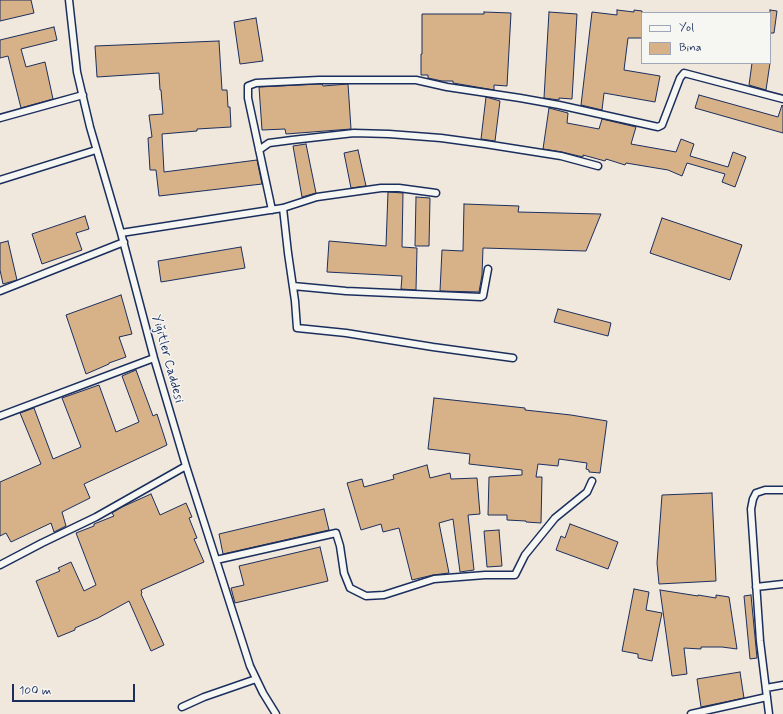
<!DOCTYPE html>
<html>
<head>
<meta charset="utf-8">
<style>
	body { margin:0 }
	#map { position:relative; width:783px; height:714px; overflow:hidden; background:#f0e8dd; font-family:Mynerve,sans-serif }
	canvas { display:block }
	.legend { position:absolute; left:641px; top:12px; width:130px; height:52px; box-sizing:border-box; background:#f6f6f2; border:1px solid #9ea6b7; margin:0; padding:5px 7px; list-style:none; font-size:12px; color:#1b2f5e }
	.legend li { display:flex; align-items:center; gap:8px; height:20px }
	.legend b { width:20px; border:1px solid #9ea6b7 }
	.scale { position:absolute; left:12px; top:684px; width:123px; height:18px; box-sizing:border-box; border:2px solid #1b2f5e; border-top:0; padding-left:5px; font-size:12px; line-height:14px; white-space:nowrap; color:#1b2f5e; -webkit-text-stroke:3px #f6f6f2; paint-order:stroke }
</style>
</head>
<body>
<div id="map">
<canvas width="783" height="714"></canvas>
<ul class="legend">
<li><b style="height:5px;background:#f6f6f2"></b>Yol</li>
<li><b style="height:11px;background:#d7b188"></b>Bina</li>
</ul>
<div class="scale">100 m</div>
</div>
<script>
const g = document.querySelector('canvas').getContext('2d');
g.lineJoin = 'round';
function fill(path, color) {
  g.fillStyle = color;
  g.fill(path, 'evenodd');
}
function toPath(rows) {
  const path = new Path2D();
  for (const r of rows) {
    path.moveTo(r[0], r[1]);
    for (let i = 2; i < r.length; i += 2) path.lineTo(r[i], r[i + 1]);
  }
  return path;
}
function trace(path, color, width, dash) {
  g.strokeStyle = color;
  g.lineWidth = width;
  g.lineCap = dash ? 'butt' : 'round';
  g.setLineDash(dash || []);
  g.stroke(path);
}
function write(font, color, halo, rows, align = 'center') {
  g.font = font + ' Mynerve,sans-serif';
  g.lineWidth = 3;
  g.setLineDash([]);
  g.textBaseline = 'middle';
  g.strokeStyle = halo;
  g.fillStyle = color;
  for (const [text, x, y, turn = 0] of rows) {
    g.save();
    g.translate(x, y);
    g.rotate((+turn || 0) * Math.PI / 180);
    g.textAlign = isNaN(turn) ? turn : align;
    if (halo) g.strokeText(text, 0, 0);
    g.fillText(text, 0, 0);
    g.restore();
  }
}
const building = toPath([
	[0,0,31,0,34,13,0,21,0,0],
	[617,10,634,12,634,10,642,11,642,38,628,38,624,70,660,76,655,102,604,93,602,110,581,105,592,12,617,15,617,10],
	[770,10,777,11,774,33,770,33,770,10],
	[484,12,511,13,507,86,494,85,494,90,453,83,453,81,442,81,428,78,428,75,421,75,421,54,422,54,422,14,484,14,484,12],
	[549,12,577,14,572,99,559,98,559,100,544,98,549,12],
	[256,18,263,61,240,64,234,22,256,18],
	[54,27,57,40,21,49,26,67,45,62,53,99,21,108,8,56,0,58,0,40,54,27],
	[219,41,222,90,227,90,228,107,230,107,231,127,197,129,197,131,162,134,164,172,257,160,262,184,159,196,156,170,150,170,148,138,152,137,149,115,163,114,161,90,160,90,159,73,97,77,95,46,219,41],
	[752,63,770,63,766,90,749,85,752,63],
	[319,84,322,84,323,86,348,84,351,129,286,134,285,129,262,130,259,87,319,84],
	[699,95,778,117,782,105,783,106,783,133,695,108,699,95],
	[486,97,500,101,495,141,481,139,486,97],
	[549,108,568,113,567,123,599,129,602,119,636,127,631,144,676,152,681,139,694,144,690,156,728,167,733,152,746,157,735,187,722,182,725,174,687,163,682,176,668,170,626,163,625,165,606,159,605,161,583,155,583,157,562,152,543,149,549,108],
	[306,144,316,193,302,197,293,146,306,144],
	[358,150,366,186,351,188,344,153,358,150],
	[388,192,403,193,402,247,417,248,416,290,401,289,402,276,327,272,329,241,386,246,388,192],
	[416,197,430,198,429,246,415,246,416,197],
	[464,204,519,206,518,212,601,214,586,251,483,248,482,275,479,292,440,291,442,250,463,251,464,204],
	[85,216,89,229,76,233,82,250,42,264,32,234,85,216],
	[662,218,742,245,730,280,650,253,662,218],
	[8,241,17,280,3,284,0,270,0,243,8,241],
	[241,247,245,268,161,282,158,261,241,247],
	[121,295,132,334,119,337,126,357,109,363,109,364,86,374,66,315,121,295],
	[558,309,611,323,608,336,554,322,558,309],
	[136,370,153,416,157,414,167,445,84,484,90,498,62,512,66,526,54,532,51,523,11,542,6,533,0,536,0,482,41,464,20,413,34,408,53,459,81,447,62,398,99,385,116,432,139,422,122,376,136,370],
	[434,398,525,408,525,410,571,415,607,421,600,473,589,472,589,470,586,469,587,463,559,459,558,466,538,464,536,477,542,477,541,523,526,522,526,521,507,520,507,515,488,515,489,477,522,475,522,470,469,464,470,454,428,449,434,398],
	[427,465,430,478,450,473,451,479,477,478,480,514,468,515,474,570,460,572,453,519,439,523,449,573,433,575,412,580,399,528,383,532,381,524,361,530,347,483,362,479,364,487,394,479,393,475,427,465],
	[712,493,716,581,659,584,657,563,662,495,712,493],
	[151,494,160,515,186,503,192,517,189,518,197,538,194,539,204,562,141,590,142,593,141,594,164,645,151,651,129,601,98,618,75,628,75,630,58,637,36,581,60,571,58,568,71,562,84,591,96,585,76,533,94,526,94,524,114,516,112,513,122,507,151,494],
	[324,509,329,530,223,554,219,534,324,509],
	[570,524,618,542,608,569,556,550,561,536,565,538,570,524],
	[499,530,502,566,487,567,484,531,499,530],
	[320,547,328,581,235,603,231,588,244,585,239,566,320,547],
	[634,589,649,592,646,610,662,613,652,661,638,658,638,654,622,651,634,589],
	[660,590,698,596,698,595,716,598,716,595,729,597,737,649,722,647,701,647,701,649,684,648,687,674,672,676,660,590],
	[751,595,757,658,750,659,744,596,751,595],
	[740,672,744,698,701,707,697,679,740,672]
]);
fill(building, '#d7b188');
trace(building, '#1b2f5e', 1);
const minor = toPath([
	[69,0,77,72,90,127,121,233,154,358,186,466,250,666,263,693,276,714],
	[0,118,83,95],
	[259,150,269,143,292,140,354,133,389,134,441,138,485,144,561,156,598,166],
	[0,180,96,150],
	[283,208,288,253,295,301,297,328,346,333,433,347,513,358],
	[272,210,248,98,248,86,256,83,319,80,416,80,447,87,520,98,559,105,658,127,662,125,680,78,684,73,783,99],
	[121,233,283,208,317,197,381,188,399,188,436,193],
	[293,286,346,291,481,297,483,296,488,269],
	[0,291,124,242],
	[0,416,154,358],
	[216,560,336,533,340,546,344,573,350,588,366,596,384,595,434,579,485,575,515,575,525,555,555,518,587,492,592,481],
	[0,565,42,543,96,517,186,466],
	[756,587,783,584],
	[766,688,783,685],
	[182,707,204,697,256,679],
	[691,714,767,697],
	[769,714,760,641,751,509,753,499,756,493,765,490,783,490]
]);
trace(minor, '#1b2f5e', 9);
trace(minor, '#f6f6f2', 6);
write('13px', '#1b2f5e', '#f6f6f2', [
	["Yiğitler Caddesi",167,359,75]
]);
</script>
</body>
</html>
